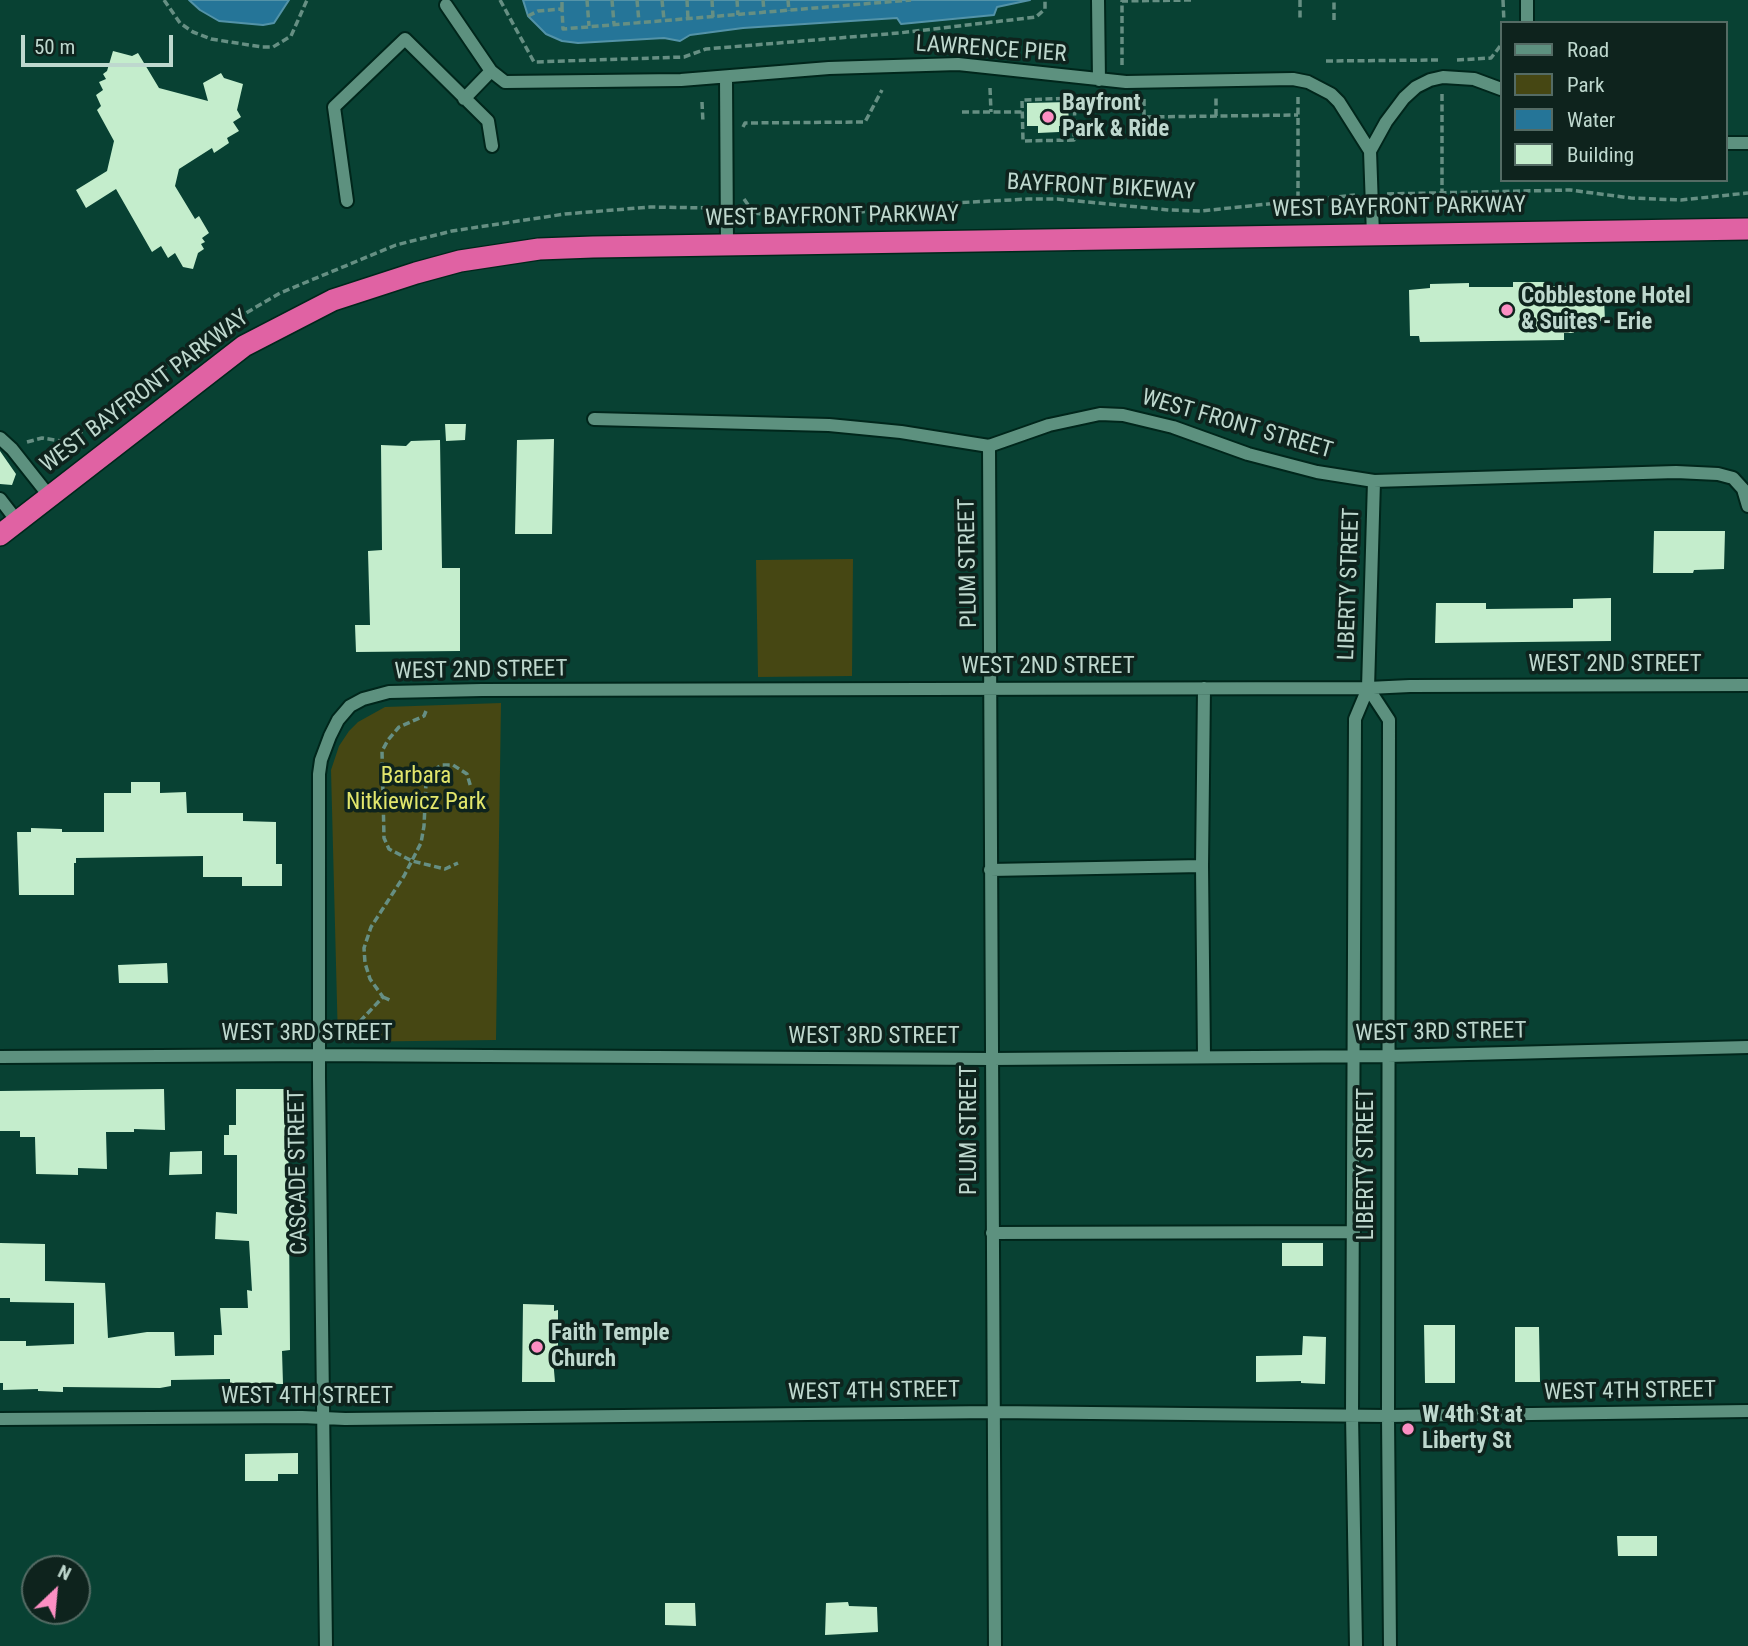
<!DOCTYPE html>
<html>
<head>
<meta charset="utf-8">
<style>
	body { margin:0 }
	#map { position:relative; width:1748px; height:1646px; overflow:hidden; background:#084133; font-family:"Roboto Condensed",sans-serif }
	canvas { display:block }
	.legend { position:absolute; left:1500px; top:21px; width:228px; height:161px; box-sizing:border-box; background:#0e231d; border:2px solid #546b64; margin:0; padding:9px 12px; list-style:none; font-size:21px; color:#bed8ce }
	.legend li { display:flex; align-items:center; gap:14px; height:35px }
	.legend b { width:35px; border:2px solid #546b64 }
	.north { position:absolute; left:21px; top:1555px; width:70px; height:70px; box-sizing:border-box; background:#0e231d; border:2px solid #546b64; border-radius:50%; rotate:26deg; font-size:19px; font-weight:700; line-height:28px; text-align:center; color:#bed8ce }
	.north::after { content:''; display:block; margin:auto; width:24px; height:32px; background:#fc8fc3; clip-path:polygon(50% 0,100% 100%,50% 72%,0 100%) }
	.scale { position:absolute; left:21px; top:35px; width:152px; height:32px; box-sizing:border-box; border:4px solid #bed8ce; border-top:0; padding-left:9px; font-size:21px; line-height:24px; white-space:nowrap; color:#bed8ce; -webkit-text-stroke:5px #0e231d; paint-order:stroke }
</style>
</head>
<body>
<div id="map">
<canvas width="1748" height="1646"></canvas>
<ul class="legend">
<li><b style="height:9px;background:#5d917f"></b>Road</li>
<li><b style="height:19px;background:#464713"></b>Park</li>
<li><b style="height:19px;background:#257598"></b>Water</li>
<li><b style="height:19px;background:#c4edcc"></b>Building</li>
</ul>
<div class="north">N</div>
<div class="scale">50 m</div>
</div>
<script>
const g = document.querySelector('canvas').getContext('2d');
g.lineJoin = 'round';
function fill(path, color) {
  g.fillStyle = color;
  g.fill(path, 'evenodd');
}
function toPath(rows) {
  const path = new Path2D();
  for (const r of rows) {
    path.moveTo(r[0], r[1]);
    for (let i = 2; i < r.length; i += 2) path.lineTo(r[i], r[i + 1]);
  }
  return path;
}
function trace(path, color, width, dash) {
  g.strokeStyle = color;
  g.lineWidth = width;
  g.lineCap = dash ? 'butt' : 'round';
  g.setLineDash(dash || []);
  g.stroke(path);
}
function write(font, color, halo, rows, align = 'center') {
  g.font = font + ' "Roboto Condensed",sans-serif';
  g.lineWidth = 7;
  g.setLineDash([]);
  g.textBaseline = 'middle';
  g.strokeStyle = halo;
  g.fillStyle = color;
  for (const [text, x, y, turn = 0] of rows) {
    g.save();
    g.translate(x, y);
    g.rotate((+turn || 0) * Math.PI / 180);
    g.textAlign = isNaN(turn) ? turn : align;
    if (halo) g.strokeText(text, 0, 0);
    g.fillText(text, 0, 0);
    g.restore();
  }
}
fill(toPath([
	[853,559,852,676,758,677,756,560],
	[501,703,496,1040,338,1042,331,770,339,746,349,731,358,722,385,707]
]), '#464713');
const water = toPath([
	[189,0,289,0,274,23,263,25,219,21,200,10,189,0],
	[523,0,1030,0,997,7,994,15,901,24,897,18,743,28,690,35,680,41,664,38,578,43,562,41,546,34,528,16,523,0]
]);
fill(water, '#257598');
trace(water, '#5393a8', 2);
fill(toPath([
	[113,51,132,56,138,53,159,88,208,101,203,83,221,73,224,78,243,84,237,110,241,117,233,122,239,131,227,138,229,143,214,153,212,148,179,169,175,186,195,219,199,216,209,233,202,238,205,242,201,244,204,249,198,253,193,269,183,267,175,253,168,258,161,246,152,252,116,189,86,208,76,190,107,171,114,141,97,110,101,106,96,95,103,90,99,82,106,79,103,74,107,71],
	[1068,102,1069,126,1059,126,1059,132,1038,133,1038,126,1027,126,1027,103],
	[1513,282,1552,282,1552,286,1573,287,1573,299,1604,298,1605,321,1573,322,1574,333,1564,333,1564,340,1420,342,1419,336,1410,336,1409,290,1430,288,1430,284,1469,283,1469,287,1513,287],
	[445,424,466,424,465,440,446,441],
	[554,439,552,534,515,534,517,440],
	[440,440,442,568,460,568,460,651,356,652,355,625,370,625,368,551,382,550,381,445,406,446,411,441],
	[0,451,16,474,12,485,0,484],
	[1654,531,1725,531,1724,569,1694,570,1693,573,1653,573],
	[1611,598,1611,641,1435,643,1436,603,1486,603,1486,609,1573,608,1573,599],
	[131,782,160,782,160,793,186,792,187,813,243,813,243,821,276,822,276,864,282,864,282,886,242,886,242,877,203,877,203,856,76,858,76,863,74,863,74,895,19,895,17,832,31,832,31,828,62,829,62,832,104,832,104,793,131,793],
	[167,963,168,983,119,983,118,965],
	[164,1089,165,1130,134,1129,134,1132,106,1132,107,1169,78,1168,78,1175,36,1174,35,1137,20,1137,20,1131,0,1131,0,1091],
	[236,1089,288,1089,290,1350,282,1351,283,1384,230,1383,230,1379,171,1380,171,1386,160,1388,63,1387,63,1392,38,1391,38,1389,3,1390,3,1383,0,1383,0,1341,26,1341,26,1346,74,1344,74,1303,10,1302,10,1298,0,1298,0,1243,45,1244,45,1281,105,1283,108,1338,147,1332,174,1332,175,1356,214,1355,214,1335,222,1335,220,1308,248,1308,247,1290,252,1291,249,1241,215,1239,216,1212,237,1214,237,1155,224,1155,224,1135,229,1135,229,1125,236,1125],
	[202,1151,202,1174,169,1175,170,1152],
	[1282,1243,1323,1243,1323,1266,1282,1266],
	[523,1304,554,1305,554,1311,558,1310,558,1359,553,1359,555,1382,522,1382],
	[1424,1325,1455,1325,1455,1383,1425,1383],
	[1515,1327,1539,1327,1540,1382,1515,1382],
	[1303,1336,1326,1337,1325,1384,1301,1383,1301,1381,1256,1382,1256,1356,1302,1355],
	[298,1453,298,1474,278,1474,278,1481,245,1481,245,1454],
	[1617,1536,1657,1536,1657,1556,1618,1556],
	[848,1602,849,1606,877,1607,878,1632,825,1635,826,1603],
	[665,1603,695,1603,696,1626,665,1625]
]), '#c4edcc');
const minor = toPath([
	[1098,0,1099,80],
	[446,5,491,71,505,82,681,80,829,68,958,64,1126,82,1293,79,1308,82,1331,94,1339,102,1370,151],
	[1527,23,1527,0],
	[726,77,727,245],
	[464,99,491,71],
	[1725,143,1748,143],
	[347,201,334,107,405,39,488,121,492,146],
	[1373,235,1370,151,1386,122,1404,98,1416,87,1430,80,1443,77,1474,79,1501,89],
	[594,419,829,425,901,432,989,446,1049,425,1100,414,1123,415,1173,427,1248,454,1317,472,1374,481,1676,472,1718,474,1733,478,1743,489,1748,506],
	[0,438,12,449,50,497],
	[989,446,995,1646],
	[0,499,17,521],
	[1368,688,1389,720,1388,1416,1390,1646],
	[1202,866,1204,1057],
	[990,870,1202,866,1204,688],
	[0,1057,319,1055,991,1059,1388,1056,1748,1047],
	[992,1233,1354,1232],
	[0,1419,302,1417,345,1419,993,1412,1388,1416,1748,1411],
	[326,1646,319,1078,319,774,321,760,330,736,338,720,350,706,363,699,389,692,482,690,1368,688,1410,686,1748,685],
	[1356,1646,1352,1415,1355,719,1368,688,1374,481]
]);
const highway = toPath([
	[0,535,244,346,333,300,416,273,460,261,539,249,593,247,1748,229]
]);
trace(minor, '#00261b', 16);
trace(highway, '#00261b', 24);
trace(toPath([
	[164,0,180,23,193,32,211,39,262,47,273,47,291,36,307,0],
	[500,0,534,62,684,57,706,49,899,33,1036,17,1045,9,1045,0],
	[587,0,589,26],
	[612,0,614,24],
	[637,0,639,22],
	[662,0,664,20],
	[687,0,688,19],
	[712,0,713,17],
	[737,0,738,15],
	[763,0,764,12],
	[788,0,789,11],
	[1300,0,1300,20],
	[1503,0,1504,23],
	[562,9,562,0],
	[528,16,538,11,562,9,563,29,911,0],
	[1334,20,1334,0],
	[1457,60,1491,58,1501,45],
	[1326,61,1439,60],
	[1122,65,1122,1,1192,0],
	[990,88,991,112],
	[1442,94,1442,193],
	[1298,97,1298,201],
	[1075,98,1074,140,1023,141,1022,100,1075,98],
	[1144,99,1144,117,1298,115],
	[702,102,703,123],
	[1074,107,1112,107],
	[962,112,1022,112],
	[1216,116,1216,97],
	[743,127,745,123,865,122,882,90],
	[1387,194,1570,190,1631,198,1681,200,1748,193],
	[744,199,753,212],
	[743,212,799,218,953,203,1028,199,1057,199,1169,210,1201,211,1355,195],
	[27,442,42,438,68,442,212,333,280,293,396,245,452,231,565,214,650,207,711,208],
	[426,711,424,716,399,727,388,740,382,751,384,838,389,849,412,861,445,869,458,863],
	[383,997,392,1001],
	[344,1033,349,1033,383,997,370,979,365,963,364,948,371,927,404,876,421,843,424,826,426,783,429,774,441,765,453,765,467,774,471,788]
]), '#668f83', 3.5, [7, 3.5]);
trace(minor, '#5d917f', 12);
trace(highway, '#e062a3', 21);
for (const [x, y, r, color] of [
	[1048,117,7,"#fc8fc3"],
	[1507,310,7,"#fc8fc3"],
	[537,1347,7,"#fc8fc3"],
	[1408,1429,7,"#fc8fc3"]
]) {
  const dot = new Path2D();
  dot.arc(x, y, r, 0, 2 * Math.PI);
  g.fillStyle = color;
  g.fill(dot);
  trace(dot, '#0e231d', 2.5);
}
write('23px', '#bed8ce', '#0e231d', [
	["LAWRENCE PIER",991,50,4],
	["BAYFRONT BIKEWAY",1101,188,3],
	["WEST BAYFRONT PARKWAY",1399,208,-1],
	["WEST BAYFRONT PARKWAY",832,217,-1],
	["WEST BAYFRONT PARKWAY",145,392,-37],
	["WEST FRONT STREET",1237,425,16],
	["PLUM STREET",969,563,-91],
	["LIBERTY STREET",1350,584,-88],
	["WEST 2ND STREET",1615,665],
	["WEST 2ND STREET",1048,667],
	["WEST 2ND STREET",481,671,-1],
	["WEST 3RD STREET",1441,1033,-1],
	["WEST 3RD STREET",307,1034],
	["WEST 3RD STREET",874,1037],
	["PLUM STREET",970,1130,-90],
	["LIBERTY STREET",1367,1164,-90],
	["CASCADE STREET",299,1172,-91],
	["WEST 4TH STREET",874,1392,-1],
	["WEST 4TH STREET",1630,1392,-1],
	["WEST 4TH STREET",307,1397]
]);
write('bold 23px', '#bed8ce', '#0e231d', [
	["Bayfront",1062,104],
	["Park & Ride",1062,130],
	["Cobblestone Hotel",1521,297],
	["& Suites - Erie",1521,323],
	["Faith Temple",551,1334],
	["Church",551,1360],
	["W 4th St at",1422,1416],
	["Liberty St",1422,1442]
], 'left');
write('23px', '#e2e66b', '#0e231d', [
	["Barbara",416,777],
	["Nitkiewicz Park",416,803]
]);
</script>
</body>
</html>
